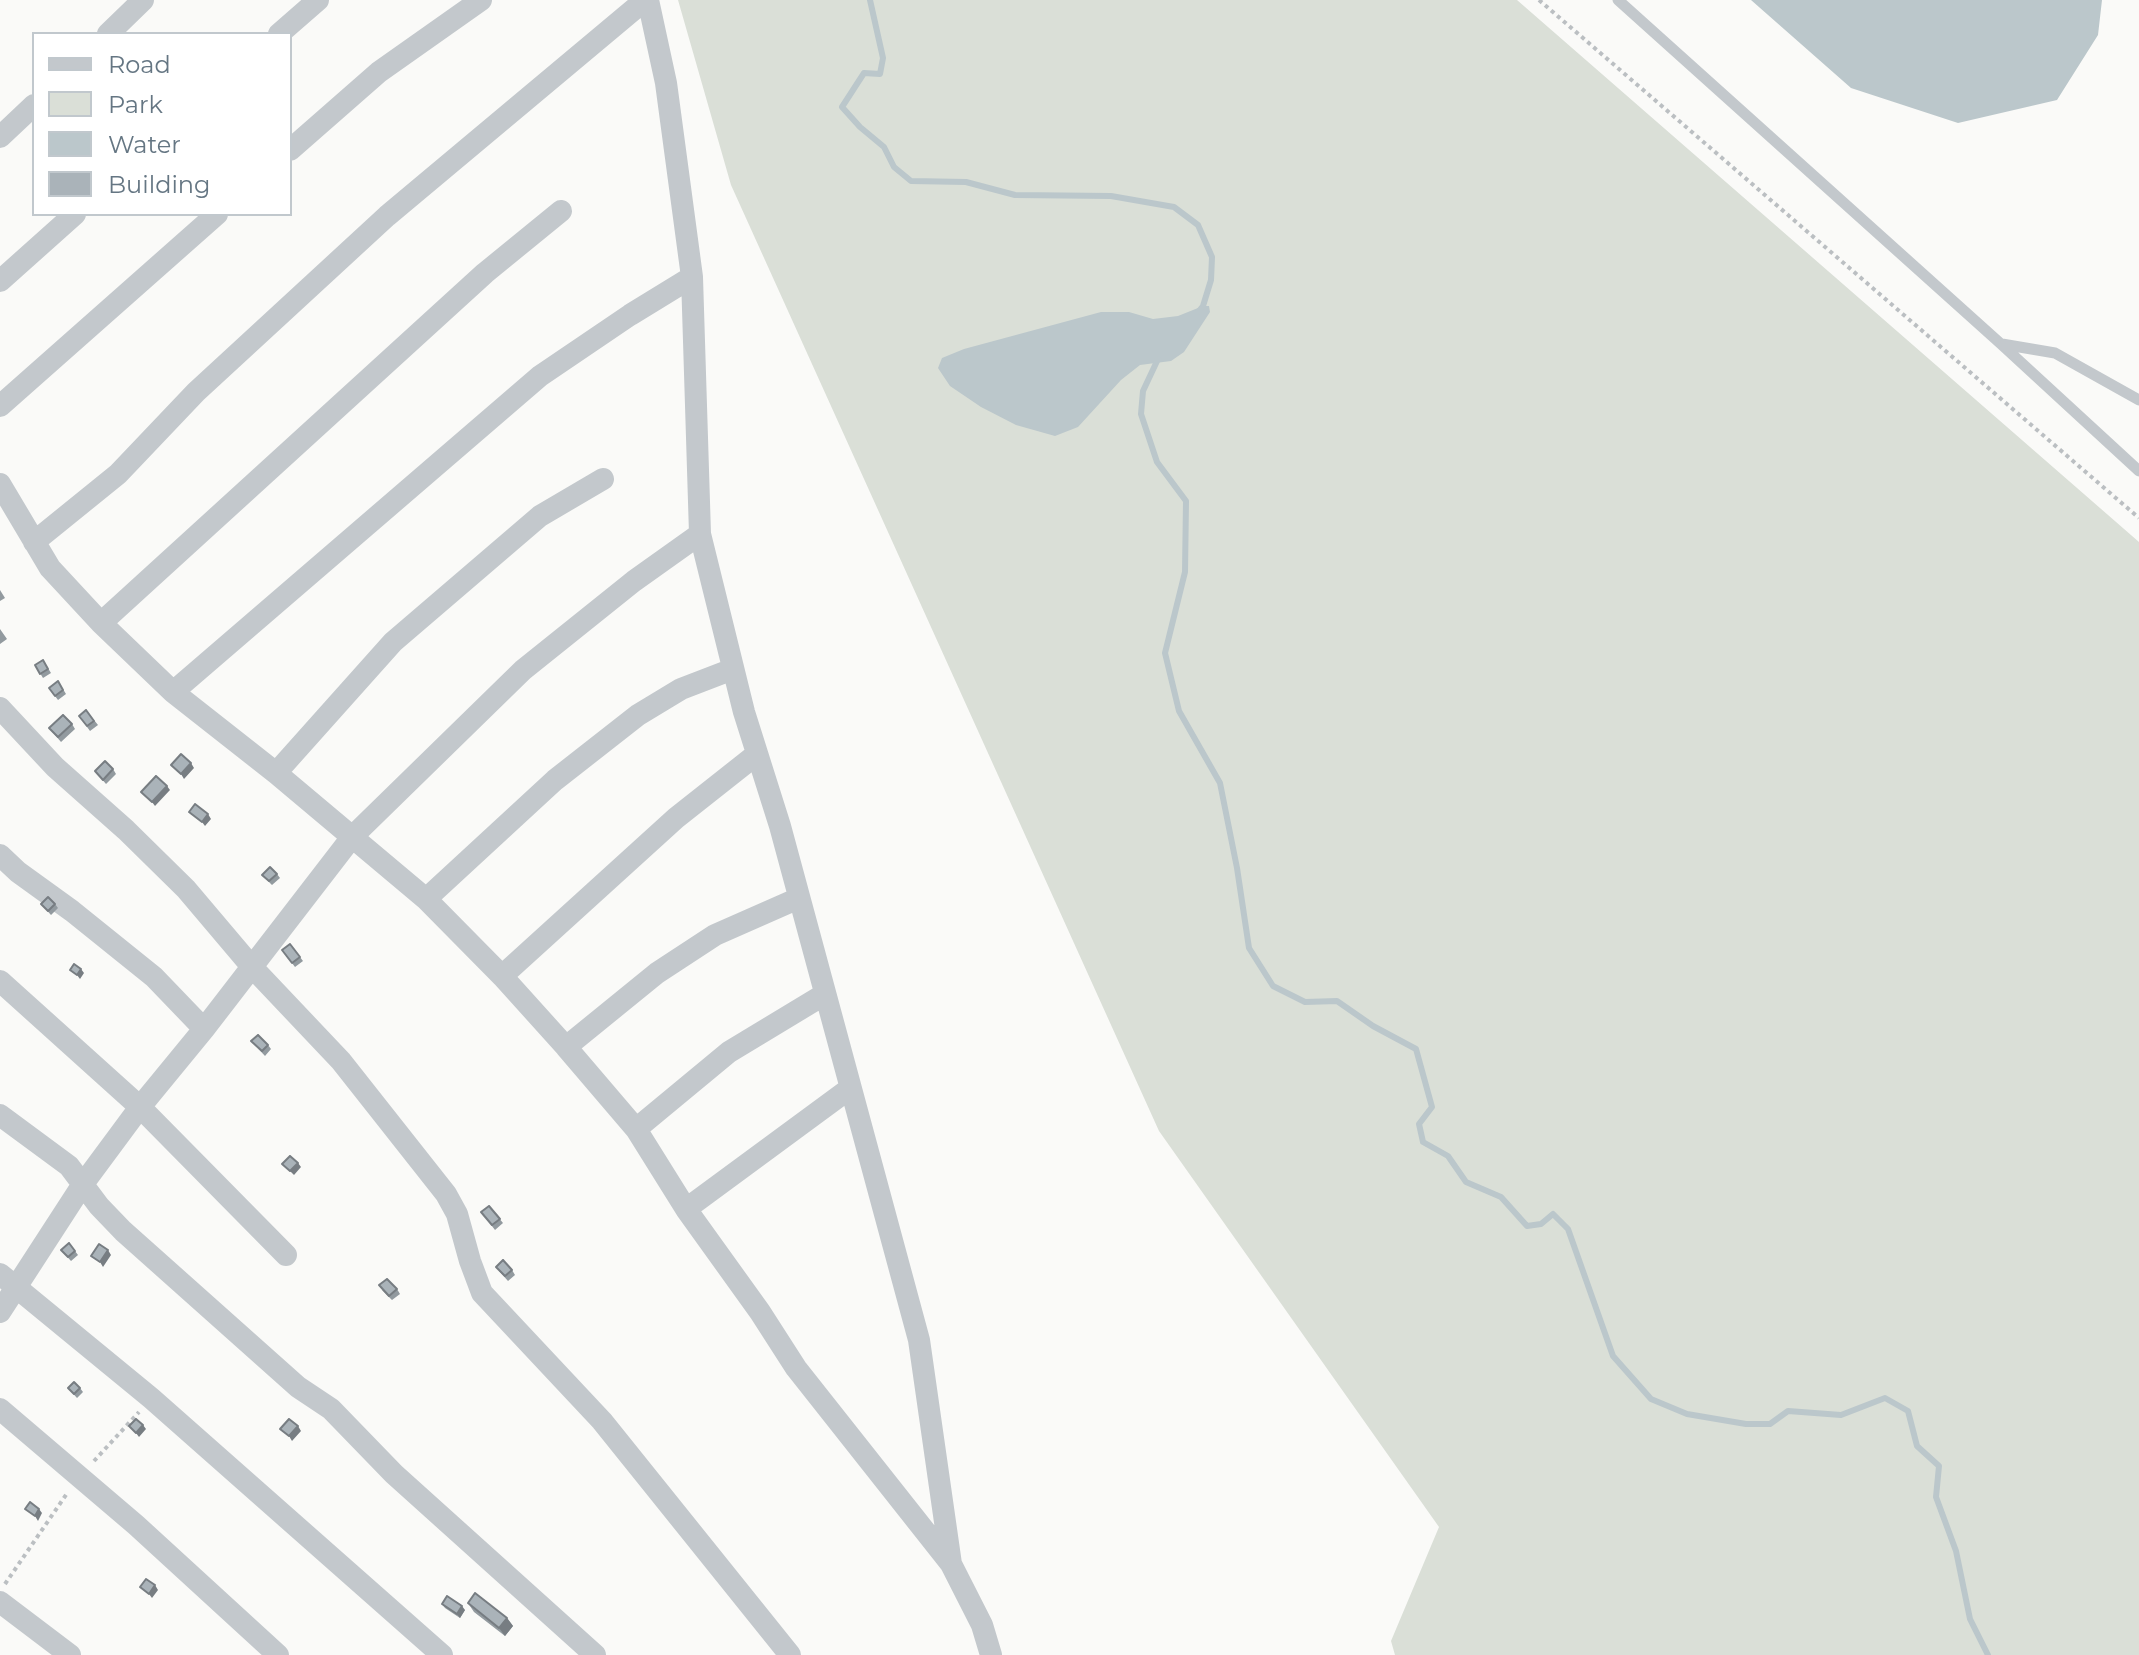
<!DOCTYPE html>
<html>
<head>
<meta charset="utf-8">
<style>
	body { margin:0 }
	#map { position:relative; width:2139px; height:1655px; overflow:hidden; background:#fafaf8; font-family:Montserrat,sans-serif }
	canvas { display:block }
	.legend { position:absolute; left:32px; top:32px; width:260px; height:184px; box-sizing:border-box; background:#fff; border:2px solid #c1c8cd; margin:0; padding:10px 14px; list-style:none; font-size:24px; color:#657683 }
	.legend li { display:flex; align-items:center; gap:16px; height:40px }
	.legend b { width:40px; border:2px solid #c1c8cd }
</style>
</head>
<body>
<div id="map">
<canvas width="2139" height="1655"></canvas>
<ul class="legend">
<li><b style="height:10px;background:#c3c8cc"></b>Road</li>
<li><b style="height:22px;background:#dadfd7"></b>Park</li>
<li><b style="height:22px;background:#bbc7cb"></b>Water</li>
<li><b style="height:22px;background:#aab3b9"></b>Building</li>
</ul>
</div>
<script>
const g = document.querySelector('canvas').getContext('2d');
g.lineJoin = 'round';
function fill(path, color) {
  g.fillStyle = color;
  g.fill(path, 'evenodd');
}
function toPath(rows) {
  const path = new Path2D();
  for (const r of rows) {
    path.moveTo(r[0], r[1]);
    for (let i = 2; i < r.length; i += 2) path.lineTo(r[i], r[i + 1]);
  }
  return path;
}
function trace(path, color, width, dash) {
  g.strokeStyle = color;
  g.lineWidth = width;
  g.lineCap = dash ? 'butt' : 'round';
  g.setLineDash(dash || []);
  g.stroke(path);
}
fill(toPath([
	[678,0,1517,0,2139,542,2139,1655,1395,1655,1391,1641,1439,1527,1159,1131,731,185]
]), '#dadfd7');
fill(toPath([
	[1751,0,2102,0,2098,35,2057,100,1958,123,1851,88],
	[1203,306,1209,306,1210,312,1184,352,1171,361,1140,365,1121,380,1078,427,1055,436,1016,425,981,407,950,386,938,368,942,358,964,349,1101,312,1129,312,1153,319,1178,316]
]), '#bbc7cb');
trace(toPath([
	[870,0,883,58,880,74,864,73,842,107,860,127,884,147,894,167,911,181,966,182,1015,195,1111,196,1174,207,1198,225,1212,257,1211,280,1203,306,1199,311],
	[1158,359,1143,391,1141,414,1157,462,1186,501,1185,572,1165,653,1179,711,1220,783,1237,868,1249,948,1273,986,1305,1002,1337,1001,1373,1026,1416,1049,1432,1107,1419,1124,1423,1142,1448,1156,1466,1182,1501,1197,1527,1226,1541,1224,1553,1214,1568,1229,1613,1356,1651,1399,1687,1414,1746,1424,1770,1424,1788,1411,1841,1415,1885,1398,1908,1411,1917,1446,1939,1466,1936,1497,1956,1551,1970,1619,1988,1655]
]), '#bbc7cb', 6);
trace(toPath([
	[1539,0,2139,518],
	[94,1461,139,1412],
	[5,1584,68,1492]
]), '#bbbfc2', 4, [4, 4]);
trace(toPath([
	[1618,0,2001,344,2139,471],
	[2002,344,2055,353,2139,400]
]), '#c3c8cc', 11);
trace(toPath([
	[648,0,666,83,692,277,700,534,744,712,780,826,919,1340,951,1564],
	[108,34,143,0],
	[279,34,318,0],
	[0,137,34,105],
	[290,150,379,72,481,0],
	[0,281,75,214],
	[0,406,217,214],
	[0,484,50,568,101,623,173,692,276,773,426,899,502,976,566,1047,636,1129,686,1209,760,1312,796,1368,951,1564,982,1625,991,1655],
	[34,542,118,474,196,392,387,216,645,0],
	[101,623,485,273,561,211],
	[173,692,540,376,630,315,692,277],
	[0,708,55,767,126,830,186,889,252,967,341,1061,446,1194,457,1214,470,1261,482,1293,602,1421,790,1655],
	[276,773,393,642,540,516,603,479],
	[0,855,18,872,72,911,154,977,204,1029],
	[426,899,555,780,638,715,681,689,733,669],
	[502,976,676,818,757,754],
	[0,981,140,1107,286,1255],
	[566,1047,657,973,715,935,799,898],
	[0,1115,69,1166,99,1206,123,1231,298,1387,331,1409,394,1474,595,1655],
	[636,1129,729,1052,825,994],
	[686,1209,849,1089],
	[0,1274,151,1398,442,1655],
	[0,1312,83,1184,140,1107,204,1029,352,837,523,670,634,581,700,534],
	[0,1409,136,1525,278,1655],
	[0,1602,70,1655]
]), '#c3c8cc', 22);
fill(toPath([
	[0,590,5,598,0,601],
	[0,629,7,639,0,644],
	[43,660,51,673,43,678,35,665],
	[58,681,66,694,58,700,49,688],
	[86,710,98,725,90,731,79,716],
	[72,724,75,729,61,742,49,728],
	[113,769,116,774,106,784,95,771],
	[277,874,280,878,272,885,262,875],
	[41,904,55,904,58,908,51,915],
	[290,944,303,961,295,967,282,950],
	[251,1041,268,1045,271,1049,265,1056],
	[489,1206,503,1223,495,1230,481,1212],
	[69,1243,78,1255,71,1261,61,1250],
	[512,1270,515,1275,508,1281,499,1271],
	[397,1289,400,1294,392,1300,382,1290],
	[68,1388,80,1388,83,1392,77,1398],
	[468,1603,507,1618,513,1626,505,1636,474,1612],
	[442,1604,465,1610,460,1618,445,1608]
]), '#929a9f');
fill(toPath([
	[191,763,194,768,184,779,181,774],
	[167,786,170,790,155,806,152,802],
	[208,814,211,819,205,826,202,822],
	[81,969,84,973,80,979,77,975],
	[298,1163,301,1167,294,1175,290,1171],
	[108,1250,111,1255,103,1267,100,1262],
	[143,1425,146,1429,139,1437,136,1433],
	[298,1426,301,1431,292,1441,289,1436],
	[39,1509,42,1513,38,1521,35,1516],
	[155,1585,158,1590,152,1598,149,1594],
	[462,1606,465,1610,460,1618,457,1614],
	[507,1618,513,1626,505,1636,499,1628]
]), '#777d82');
const building = toPath([
	[43,660,48,669,40,674,35,665,43,660],
	[58,681,63,690,55,696,49,688,58,681],
	[86,710,94,721,87,726,79,716,86,710],
	[63,715,72,724,58,737,49,728,63,715],
	[181,754,191,763,181,774,171,765,181,754],
	[105,761,113,769,103,780,95,771,105,761],
	[156,776,167,786,152,802,141,792,156,776],
	[195,804,208,814,202,822,189,812,195,804],
	[270,867,277,874,269,881,262,875,270,867],
	[48,897,55,904,48,911,41,904,48,897],
	[290,944,300,957,292,963,282,950,290,944],
	[74,964,81,969,77,975,70,970,74,964],
	[258,1035,268,1045,262,1051,251,1041,258,1035],
	[290,1156,298,1163,290,1171,282,1164,290,1156],
	[489,1206,500,1219,492,1225,481,1212,489,1206],
	[69,1243,75,1251,68,1257,61,1250,69,1243],
	[99,1244,108,1250,100,1262,91,1256,99,1244],
	[503,1260,512,1270,505,1276,496,1267,503,1260],
	[387,1279,397,1289,389,1296,379,1285,387,1279],
	[74,1382,80,1388,74,1394,68,1388,74,1382],
	[136,1419,143,1425,136,1433,129,1426,136,1419],
	[289,1419,298,1426,289,1436,280,1429,289,1419],
	[30,1502,39,1509,35,1516,25,1509,30,1502],
	[146,1579,155,1585,149,1594,140,1587,146,1579],
	[475,1593,507,1618,499,1628,468,1603,475,1593],
	[447,1596,462,1606,457,1614,442,1604,447,1596]
]);
fill(building, '#aab3b9');
trace(building, '#777d82', 2);
</script>
</body>
</html>
